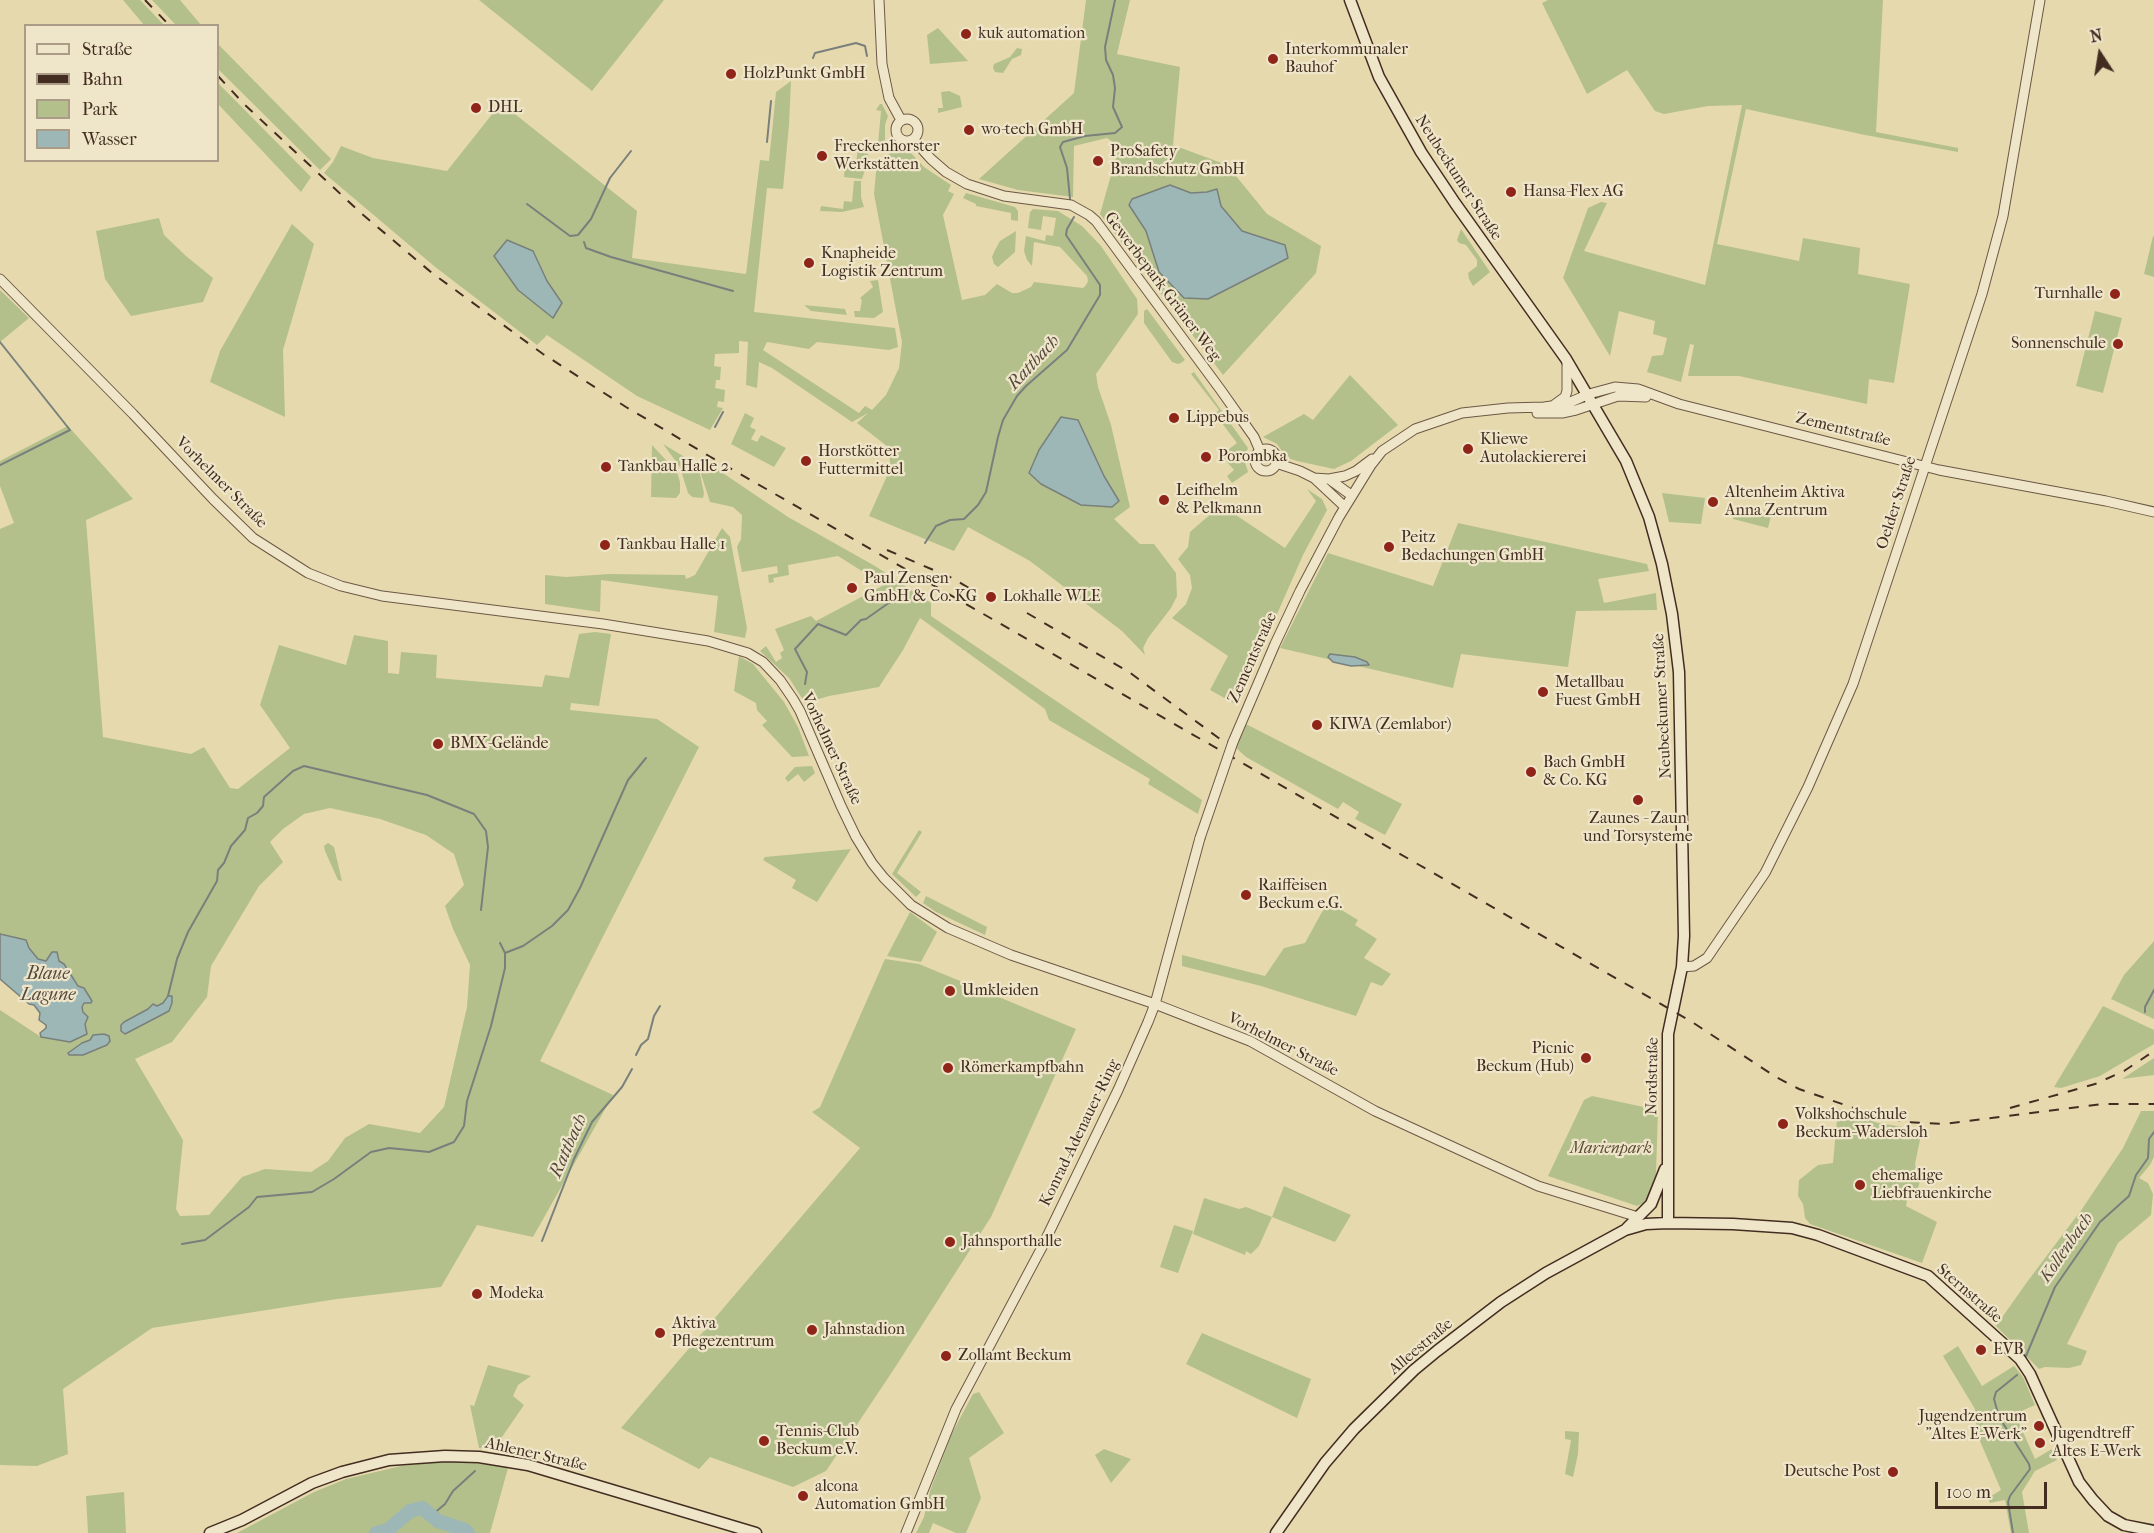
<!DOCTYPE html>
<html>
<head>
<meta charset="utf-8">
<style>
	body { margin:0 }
	#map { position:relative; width:2154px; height:1533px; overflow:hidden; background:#e6d9ae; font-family:"IM FELL French Canon",serif }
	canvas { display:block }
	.legend { position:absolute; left:24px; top:24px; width:195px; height:138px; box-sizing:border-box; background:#efe6ca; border:2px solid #aa9c86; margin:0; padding:8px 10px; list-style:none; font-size:18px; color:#432d21 }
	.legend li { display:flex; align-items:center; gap:12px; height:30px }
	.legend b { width:30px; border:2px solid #aa9c86 }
	.north { position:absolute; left:2070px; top:24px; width:60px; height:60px; -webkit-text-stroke:4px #efe6ca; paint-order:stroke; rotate:348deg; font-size:16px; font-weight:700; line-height:24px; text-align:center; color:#432d21 }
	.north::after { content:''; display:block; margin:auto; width:21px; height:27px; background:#432d21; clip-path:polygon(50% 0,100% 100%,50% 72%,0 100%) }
	.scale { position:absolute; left:1935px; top:1482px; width:112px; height:27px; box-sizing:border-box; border:3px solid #432d21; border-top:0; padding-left:8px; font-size:18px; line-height:21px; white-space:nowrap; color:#432d21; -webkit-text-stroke:4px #efe6ca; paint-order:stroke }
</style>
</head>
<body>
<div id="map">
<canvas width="2154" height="1533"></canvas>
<ul class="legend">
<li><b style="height:8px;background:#efe6ca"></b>Straße</li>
<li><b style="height:8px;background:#432d21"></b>Bahn</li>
<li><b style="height:16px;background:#b3c08c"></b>Park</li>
<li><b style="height:16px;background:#9db7b7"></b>Wasser</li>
</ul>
<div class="north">N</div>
<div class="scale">100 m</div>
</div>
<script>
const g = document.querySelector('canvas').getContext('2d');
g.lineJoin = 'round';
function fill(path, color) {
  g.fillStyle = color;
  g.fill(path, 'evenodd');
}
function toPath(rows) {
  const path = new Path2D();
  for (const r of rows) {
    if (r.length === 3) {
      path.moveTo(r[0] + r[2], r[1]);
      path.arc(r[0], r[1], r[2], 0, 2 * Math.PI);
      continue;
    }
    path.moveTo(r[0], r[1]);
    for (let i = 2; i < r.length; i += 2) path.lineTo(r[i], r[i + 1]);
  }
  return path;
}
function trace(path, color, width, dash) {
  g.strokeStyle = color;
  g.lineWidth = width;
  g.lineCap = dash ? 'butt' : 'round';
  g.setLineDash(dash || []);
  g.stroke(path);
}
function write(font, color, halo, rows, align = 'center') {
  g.font = font + ' "IM FELL French Canon",serif';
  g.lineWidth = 4.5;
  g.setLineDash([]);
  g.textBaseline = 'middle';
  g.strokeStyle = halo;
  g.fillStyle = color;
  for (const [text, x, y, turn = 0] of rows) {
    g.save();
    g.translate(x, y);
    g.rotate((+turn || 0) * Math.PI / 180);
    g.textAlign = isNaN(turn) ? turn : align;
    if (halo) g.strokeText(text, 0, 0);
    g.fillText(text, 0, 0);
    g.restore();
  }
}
fill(toPath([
	[123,0,140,0,164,25,144,25],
	[152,0,180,0,201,25,176,25],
	[479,0,664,0,592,91],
	[1086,0,1130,0,1117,54,1180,67,1173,145,1227,165,1267,214,1321,246,1316,273,1223,375,1100,214,1119,147,1107,138,1074,146,1073,197,1018,190,979,179,1074,93],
	[1548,0,1883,0,1876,132,1958,148,1958,152,1865,135,1746,109,1717,244,1799,261,1803,238,1860,248,1858,274,1910,284,1894,383,1869,379,1867,404,1739,376,1688,376,1694,345,1690,344,1681,382,1647,372,1652,356,1663,355,1667,338,1653,334,1655,321,1619,311,1610,356,1563,278,1588,208,1601,202,1607,203,1584,251,1705,285,1742,105,1708,106,1664,114,1655,111,1627,70,1587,94,1542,3],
	[938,28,968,61,930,64,927,35],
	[218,44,331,159,320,170,218,69],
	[1017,48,1022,49,1021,55,1012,59,1003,73,995,72,993,68,994,64,1010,57],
	[791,81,789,125,783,189,767,188,754,312,895,328,898,347,889,350,817,342,809,349,767,342,763,350,859,413,865,406,872,410,886,395,899,368,902,342,874,194,876,172,892,150,911,153,924,167,951,185,948,191,954,194,943,215,962,300,985,295,997,284,1012,293,1018,293,1031,287,1034,282,1083,288,1086,285,1088,281,1087,276,1060,247,1034,242,1032,266,1027,260,1024,251,1026,236,1045,241,1046,235,1053,236,1056,218,1043,216,1041,230,1028,228,1030,212,1033,209,1058,211,1082,226,1101,246,1137,299,1138,314,1096,374,1098,387,1111,425,1130,507,1114,519,1140,544,1154,544,1176,573,1177,596,1171,608,1148,638,1143,648,1145,655,1122,631,1030,561,968,527,954,551,869,516,891,467,887,446,857,423,868,413,852,422,772,368,759,362,757,388,746,385,748,342,739,341,739,353,715,354,714,366,721,367,720,380,716,380,715,388,725,390,724,402,718,401,717,407,723,408,710,430,637,396,547,335,537,345,434,266,324,173,333,162,341,146,373,158,447,171,501,103,637,211,632,258,746,274,760,160,769,161,776,92],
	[218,83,311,177,301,192,218,104],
	[949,91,960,96,962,107,938,113,938,108,943,108,941,92],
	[880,104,882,104,888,116,885,125,885,140,876,150,873,143,878,144,881,111,876,110],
	[866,148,869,158,862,179,844,177,845,163,856,163,858,149],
	[854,181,861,181,861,197,864,207,842,212,820,211,821,206,843,209,844,201,852,202],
	[966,193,1015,207,1018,211,1018,221,1011,220,1011,213,976,206,976,204,963,198],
	[159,218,164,235,186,256,213,278,203,302,131,316,105,279,96,231],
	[292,224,314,244,283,350,285,417,210,382,220,351],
	[1461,229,1490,272,1473,286,1469,279,1468,273,1477,266,1477,260,1466,245,1459,243,1457,240],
	[1016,231,1015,252,998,267,994,264,992,257,995,250,1000,241],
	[2153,236,2154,237,2154,277,2144,274],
	[878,280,883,312,874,318,855,317,854,311,860,311,862,300,860,298,873,287,870,281],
	[0,290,29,318,0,342],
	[804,305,845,309,847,315,811,311],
	[1147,309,1185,360,1181,363,1178,364,1172,362,1144,323,1144,311],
	[2095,311,2122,318,2103,393,2076,386],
	[1194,372,1248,448,1244,459,1248,472,1232,483,1227,476,1234,470,1221,455,1237,443,1215,414,1219,410,1191,374],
	[1350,375,1398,425,1351,461,1334,469,1297,461,1287,458,1277,444,1263,437,1304,414,1313,420],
	[745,413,754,418,750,427,756,430,751,439,757,442,761,435,786,448,774,467,731,444],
	[68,426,133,499,86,520,103,737,191,754,204,747,230,788,238,789,290,748,260,705,279,645,346,665,354,635,388,641,388,673,399,674,401,652,437,655,436,678,542,687,545,675,569,678,579,634,595,632,611,634,599,706,571,703,570,710,657,719,699,747,540,1061,613,1095,533,1237,477,1225,441,1287,337,1299,152,1328,63,1389,68,1454,37,1466,0,1465,0,1010,41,1037,70,1042,87,1032,85,1024,86,1020,82,1006,83,1003,90,1003,64,964,38,959,29,948,26,940,0,934,0,529,14,523,0,486,0,461],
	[330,808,380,819,426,835,454,854,464,885,445,906,453,929,470,965,467,1007,444,1107,420,1133,369,1124,345,1138,328,1161,311,1172,265,1169,242,1177,209,1215,180,1216,176,1209,183,1140,135,1059,172,1042,207,997,211,966,259,886,283,862,270,842,283,829,304,814],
	[104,1034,107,1045,97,1048,77,1047,90,1040,93,1035],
	[663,444,698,465,704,493,703,498,692,497,688,493,680,467],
	[652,445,677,472,680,482,680,493,676,498,651,497],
	[705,461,788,517,875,566,931,603,931,616,1202,800,1198,814,1148,784,1150,779,1049,720,1045,709,920,618,903,650,879,687,829,696,805,703,789,678,760,651,766,646,776,662,782,658,780,653,784,650,775,629,811,616,816,621,884,585,838,556,788,565,789,575,773,578,774,582,769,583,768,575,778,573,777,566,742,572,737,547,741,539,742,515,733,507,710,502,701,474],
	[1307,489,1322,499,1327,510,1303,555,1237,705,1210,690,1228,656,1172,618,1186,604,1192,588,1190,575,1178,559,1188,547,1190,532,1221,505,1285,548,1316,501],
	[1662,493,1705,498,1701,524,1669,522],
	[1736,508,1762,514,1764,510,1772,512,1768,528,1733,519],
	[1458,523,1647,564,1649,571,1598,579,1604,603,1656,593,1657,610,1576,611,1568,667,1461,654,1453,688,1280,648,1328,553,1433,586],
	[722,528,730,537,747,628,745,638,714,632,718,596,601,580,600,612,545,604,545,575,566,577,609,574,685,575,686,579,695,575],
	[739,656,753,664,784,702,798,727,809,756,792,757,762,725,767,721,757,710,756,703,734,691],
	[1244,723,1402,804,1385,835,1355,819,1359,812,1343,802,1338,809,1246,757,1235,747],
	[812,766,815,773,804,782,798,774,788,782,785,778,795,767],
	[919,830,922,832,897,873,921,892,916,897,892,874],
	[328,843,334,847,342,881,338,880,325,851,324,846],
	[851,849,817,902,792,888,796,880,763,860,765,857],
	[926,896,987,927,985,935,936,912,923,903],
	[1330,903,1358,920,1355,925,1377,939,1364,958,1391,974,1382,986,1371,982,1356,1016,1261,986,1182,966,1182,955,1265,976,1284,948,1305,943,1322,912],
	[910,912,937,932,921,962,887,956],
	[2154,941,2154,1019,2111,999,2124,975],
	[885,959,919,964,1076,1029,991,1217,896,1366,826,1471,793,1487,710,1457,699,1469,621,1428,860,1148,812,1112,820,1107],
	[2103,1006,2154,1030,2154,1044,2100,1076,2061,1088,2054,1087],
	[2154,1058,2154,1075,2122,1079],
	[1592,1096,1658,1110,1656,1173,1654,1189,1647,1202,1637,1206,1548,1176,1584,1100],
	[1838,1109,1878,1123,1922,1130,1915,1164,1920,1181,1918,1188,1909,1189,1906,1206,1937,1222,1922,1263,1810,1224,1805,1218,1803,1204,1798,1196,1799,1180,1818,1165,1833,1163],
	[2141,1111,2154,1111,2154,1157,2150,1165,2139,1178,2148,1183,2153,1194,2151,1215,2118,1243,2067,1344,2087,1351,2081,1365,2069,1368,2045,1367,2039,1369,1996,1326,2027,1282,2082,1209,2123,1148],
	[1284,1186,1351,1215,1335,1242,1272,1217,1259,1246,1251,1254,1246,1251,1245,1255,1193,1234,1204,1198,1239,1209,1246,1207,1272,1217],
	[1174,1225,1193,1231,1178,1273,1160,1267],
	[1202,1333,1311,1379,1297,1418,1186,1364],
	[1958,1346,1982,1386,2014,1366,2023,1377,2035,1405,2015,1414,2035,1459,2052,1449,2057,1460,2035,1471,2022,1492,2029,1533,2011,1533,2005,1500,1990,1503,1988,1498,2001,1490,1977,1434,1975,1409,1943,1356],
	[488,1365,531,1376,518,1385,513,1396,524,1405,493,1450,479,1448,470,1405,474,1406],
	[979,1392,1004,1433,969,1458,981,1498,966,1533,956,1533,933,1523,929,1533,916,1533,924,1517,930,1491,951,1435,973,1394],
	[1565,1431,1579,1432,1578,1454,1573,1477,1565,1474,1571,1440,1565,1439],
	[1104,1449,1131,1459,1111,1483,1095,1455],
	[448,1461,484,1464,508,1468,490,1533,237,1533,314,1492,346,1479,401,1466],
	[124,1492,126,1533,88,1533,86,1496]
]), '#b3c08c');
const water = toPath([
	[1170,185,1191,193,1207,192,1217,189,1221,206,1242,231,1285,245,1288,258,1208,299,1184,298,1159,272,1146,231,1129,205,1132,199,1170,185],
	[507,240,533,251,547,281,562,303,553,318,518,290,494,256,507,240],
	[1061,417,1078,420,1104,476,1119,501,1112,507,1081,505,1041,484,1029,473,1039,450,1061,417],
	[1330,654,1355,657,1367,662,1369,665,1351,666,1333,662,1328,657,1330,654],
	[0,934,26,940,29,948,38,959,46,961,52,952,57,952,59,961,64,964,78,986,84,988,92,1001,91,1003,84,1003,82,1007,83,1012,88,1017,85,1024,87,1034,70,1042,41,1037,40,1033,46,1028,46,1025,39,1020,40,1013,34,1005,29,1004,0,979,0,934],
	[168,996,172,996,172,1003,169,1011,125,1034,121,1031,121,1025,124,1022,148,1009,153,1004,157,1006,163,1003,168,996],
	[104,1034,109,1036,110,1041,107,1045,83,1055,69,1055,68,1053,82,1043,90,1040,93,1035,104,1034]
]);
fill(water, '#9db7b7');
trace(water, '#79807b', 1.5);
trace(toPath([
	[813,58,815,53,856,43,865,46,867,56],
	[767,142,771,101],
	[1070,199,1067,168,1060,147,1063,142,1085,136,1115,133,1122,127,1113,107,1115,88,1113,75,1106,60,1105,47,1115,0],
	[527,204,570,236,578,235,591,219,610,178,631,151],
	[584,242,586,248,611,257,733,291],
	[0,342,70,430,0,465],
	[715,427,723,412],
	[925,543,936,526,950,520,964,519,978,505,986,492,998,437,1003,420,1017,396,1026,386,1067,350,1100,295,1100,285,1066,235,1067,229,1074,217],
	[805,684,807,672,795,649,818,624,846,635,861,620,866,619,890,602],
	[505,953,523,946,552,926,568,910,580,888,628,780,646,758],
	[168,996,177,959,188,932,217,881,218,870,224,863,231,846,245,830,248,818,257,813,263,806,264,797,293,771,304,766,427,795,474,814,486,831,488,847,481,910],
	[2145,1012,2145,1007,2154,990],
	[636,1055,641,1045,648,1039,654,1016,660,1006],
	[542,1241,574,1159,592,1122,622,1087,632,1069],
	[182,1244,205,1240,249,1207,257,1197,312,1192,334,1179,371,1152,389,1148,429,1152,454,1142,464,1126,467,1101,491,1026,505,968,505,953,500,943],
	[2026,1356,2055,1287,2100,1222,2129,1196,2136,1175,2148,1158,2149,1139,2154,1132],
	[432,1515,445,1504,453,1491,475,1471],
	[2013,1533,2008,1502,2010,1496,2030,1469,2029,1464,1999,1417,1994,1399,1996,1392,2017,1375]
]), '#79807b', 2);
trace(toPath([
	[376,1533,388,1530,410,1511,422,1508,438,1521,465,1530,468,1533]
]), '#9db7b7', 14);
const tertiary = toPath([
	[879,0,882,64,889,98,901,120],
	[907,130,11],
	[913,139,931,159,946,172,967,184,1004,196,1071,205,1089,215,1096,221,1220,389,1254,437,1260,451],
	[0,279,133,414,213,499,253,538,308,573,341,586,382,596,603,624,708,641,748,653,763,662,780,680,793,699,800,711,841,806,856,837,872,863,884,878,911,905,948,928,1011,955,1155,1004,1250,1041,1375,1111,1538,1186,1638,1217],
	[1554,405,1565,397,1567,391,1567,361],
	[1537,413,1562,413,1576,410,1618,396,1646,397],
	[1266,460,11],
	[1276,463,1300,471,1314,478,1345,507],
	[1314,478,1329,479,1345,476,1356,471,1372,459],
	[1329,479,1351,495],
	[1233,742,1275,644,1300,591,1339,517,1371,465,1382,451,1415,429,1462,413,1508,408,1544,407,1566,404,1589,394,1615,387,1638,389,1679,404,1939,470,2106,501,2154,512],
	[1682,967,1694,966,1707,958,1765,873,1808,787,1853,684,1982,294,2003,216,2040,0],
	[906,1533,956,1409,1041,1249,1118,1090,1148,1022,1155,1004,1200,838]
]);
const secondary = toPath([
	[1350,0,1379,77,1421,152,1455,203,1566,359,1626,461,1649,517,1662,564,1672,614,1679,672,1684,936,1682,967,1668,1034,1668,1223],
	[1627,1228,1651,1204,1665,1169],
	[210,1533,242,1520,312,1483,342,1472,389,1460,445,1456,479,1457,528,1465,756,1533],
	[1276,1533,1325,1463,1354,1429,1414,1370,1437,1351,1501,1302,1546,1273,1625,1230,1646,1224,1668,1223,1733,1224,1792,1228,1818,1235,1928,1276,2020,1359,2030,1374,2079,1482,2093,1500,2108,1516,2124,1525,2154,1531]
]);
trace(tertiary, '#6c5844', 11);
trace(secondary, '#432d21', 13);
trace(tertiary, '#efe6ca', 9);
trace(secondary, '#efe6ca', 10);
trace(toPath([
	[145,0,170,26],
	[218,76,245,105,362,214,432,273,543,354,626,407,709,456,1692,1022,1776,1077,1799,1089,1845,1105,1877,1116,1907,1122,1944,1124,2103,1104,2154,1104],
	[887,550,952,578,974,591],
	[1027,613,1129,672,1243,756],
	[2010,1108,2095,1084,2124,1071,2154,1051]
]), '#432d21', 2, [10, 10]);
const tertiaryBridge = toPath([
	[1200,838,1233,742]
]);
trace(tertiaryBridge, '#6c5844', 11, []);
trace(tertiaryBridge, '#efe6ca', 9);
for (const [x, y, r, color] of [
	[966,34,6,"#8f2418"],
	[1273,59,6,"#8f2418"],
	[731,74,6,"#8f2418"],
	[476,108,6,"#8f2418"],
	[969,130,6,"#8f2418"],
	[822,156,6,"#8f2418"],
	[1098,161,6,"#8f2418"],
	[1511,192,6,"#8f2418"],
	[809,263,6,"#8f2418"],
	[2115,294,6,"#8f2418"],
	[2118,344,6,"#8f2418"],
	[1174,418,6,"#8f2418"],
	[1468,449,6,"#8f2418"],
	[1206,457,6,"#8f2418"],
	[806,461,6,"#8f2418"],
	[606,467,6,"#8f2418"],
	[1164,500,6,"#8f2418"],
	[1713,502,6,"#8f2418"],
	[605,545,6,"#8f2418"],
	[1389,547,6,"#8f2418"],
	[852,588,6,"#8f2418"],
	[991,597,6,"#8f2418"],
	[1543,692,6,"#8f2418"],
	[1317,725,6,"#8f2418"],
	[438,744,6,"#8f2418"],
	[1531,772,6,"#8f2418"],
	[1638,800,6,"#8f2418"],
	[1246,895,6,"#8f2418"],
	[950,991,6,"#8f2418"],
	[1586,1058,6,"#8f2418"],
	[948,1068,6,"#8f2418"],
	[1783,1124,6,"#8f2418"],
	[1860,1185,6,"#8f2418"],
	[950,1242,6,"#8f2418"],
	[477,1294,6,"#8f2418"],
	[812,1330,6,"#8f2418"],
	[660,1333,6,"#8f2418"],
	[1981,1350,6,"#8f2418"],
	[946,1356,6,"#8f2418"],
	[2039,1426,6,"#8f2418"],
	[764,1441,6,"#8f2418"],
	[2040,1443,6,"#8f2418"],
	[1893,1472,6,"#8f2418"],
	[803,1496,6,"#8f2418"]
]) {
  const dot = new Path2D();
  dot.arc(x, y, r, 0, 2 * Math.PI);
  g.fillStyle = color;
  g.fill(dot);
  trace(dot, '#efe6ca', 2);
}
write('16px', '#432d21', '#efe6ca', [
	["kuk automation",978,34],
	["Interkommunaler",1285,50],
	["Bauhof",1285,68],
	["HolzPunkt GmbH",743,74],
	["DHL",488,108],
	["wo-tech GmbH",981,130],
	["Freckenhorster",834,147],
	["Werkstätten",834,165],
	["ProSafety",1110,152],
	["Brandschutz GmbH",1110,170],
	["Hansa-Flex AG",1523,192],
	["Knapheide",821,254],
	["Logistik Zentrum",821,272],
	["Turnhalle",2103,294,"right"],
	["Sonnenschule",2106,344,"right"],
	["Lippebus",1186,418],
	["Kliewe",1480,440],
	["Autolackiererei",1480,458],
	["Horstkötter",818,452],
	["Futtermittel",818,470],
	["Porombka",1218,457],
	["Tankbau Halle 2",618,467],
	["Leifhelm",1176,491],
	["& Pelkmann",1176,509],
	["Altenheim Aktiva",1725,493],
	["Anna Zentrum",1725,511],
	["Peitz",1401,538],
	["Bedachungen GmbH",1401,556],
	["Tankbau Halle 1",617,545],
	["Paul Zensen",864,579],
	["GmbH & Co. KG",864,597],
	["Lokhalle WLE",1003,597],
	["Metallbau",1555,683],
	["Fuest GmbH",1555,701],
	["KIWA (Zemlabor)",1329,725],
	["BMX-Gelände",450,744],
	["Bach GmbH",1543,763],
	["& Co. KG",1543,781],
	["Zaunes - Zaun",1638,819,"center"],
	["und Torsysteme",1638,837,"center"],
	["Raiffeisen",1258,886],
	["Beckum e.G.",1258,904],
	["Umkleiden",962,991],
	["Picnic",1574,1049,"right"],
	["Beckum (Hub)",1574,1067,"right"],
	["Römerkampfbahn",960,1068],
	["Volkshochschule",1795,1115],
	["Beckum-Wadersloh",1795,1133],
	["ehemalige",1872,1176],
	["Liebfrauenkirche",1872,1194],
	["Jahnsporthalle",962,1242],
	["Modeka",489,1294],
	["Aktiva",672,1324],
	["Pflegezentrum",672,1342],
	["Jahnstadion",824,1330],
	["EVB",1993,1350],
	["Zollamt Beckum",958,1356],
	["Jugendzentrum",2027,1417,"right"],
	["\"Altes E-Werk\"",2027,1435,"right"],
	["Tennis-Club",776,1432],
	["Beckum e.V.",776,1450],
	["Jugendtreff",2052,1434],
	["Altes E-Werk",2052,1452],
	["Deutsche Post",1881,1472,"right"],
	["alcona",815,1487],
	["Automation GmbH",815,1505]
], 'left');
write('16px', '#432d21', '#efe6ca', [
	["Neubeckumer Straße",1458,178,57],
	["Gewerbepark Grüner Weg",1162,287,53],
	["Zementstraße",1843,430,14],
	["Vorhelmer Straße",221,483,45],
	["Oelder Straße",1897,503,-72],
	["Zementstraße",1253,658,-66],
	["Neubeckumer Straße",1663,706,-93],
	["Vorhelmer Straße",831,749,65],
	["Vorhelmer Straße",1283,1045,27],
	["Nordstraße",1653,1076,-89],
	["Konrad-Adenauer-Ring",1080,1133,-64],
	["Sternstraße",1969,1294,41],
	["Alleestraße",1421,1347,-40],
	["Ahlener Straße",536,1455,13]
]);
write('italic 16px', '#594a36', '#efe6ca', [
	["Marienpark",1611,1149]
]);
write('italic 18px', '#55493f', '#efe6ca', [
	["Rattbach",1034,363,-47],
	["Blaue",48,975],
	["Lagune",48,996],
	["Rattbach",569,1146,-66],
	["Kollenbach",2067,1248,-55]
]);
</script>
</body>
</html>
